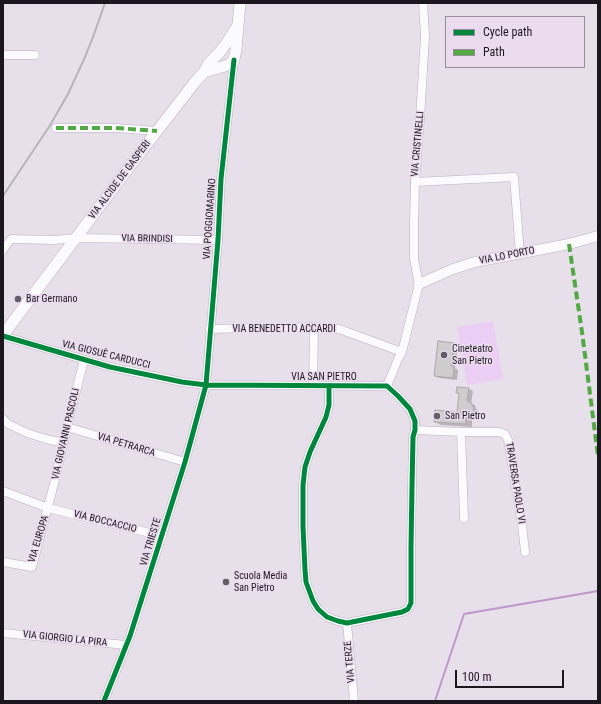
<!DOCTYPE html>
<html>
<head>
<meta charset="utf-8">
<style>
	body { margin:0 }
	#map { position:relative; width:601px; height:704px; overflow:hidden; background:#e7dfea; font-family:"Roboto Condensed",sans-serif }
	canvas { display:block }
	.frame { position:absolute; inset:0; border:4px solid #1c171e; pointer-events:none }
	.legend { position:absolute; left:445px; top:16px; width:140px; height:52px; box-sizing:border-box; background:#eadbee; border:1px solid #988d9b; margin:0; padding:5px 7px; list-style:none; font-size:12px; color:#1c171e }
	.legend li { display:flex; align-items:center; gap:8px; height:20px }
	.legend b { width:20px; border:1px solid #988d9b }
	.scale { position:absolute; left:455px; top:670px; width:109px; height:18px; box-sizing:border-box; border:2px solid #1c171e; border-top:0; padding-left:5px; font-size:12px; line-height:14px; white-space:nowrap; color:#1c171e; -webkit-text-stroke:3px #eadbee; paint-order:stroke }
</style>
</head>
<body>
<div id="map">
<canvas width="601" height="704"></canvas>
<div class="frame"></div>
<ul class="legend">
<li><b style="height:5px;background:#00873e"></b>Cycle path</li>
<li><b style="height:5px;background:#52a943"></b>Path</li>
</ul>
<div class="scale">100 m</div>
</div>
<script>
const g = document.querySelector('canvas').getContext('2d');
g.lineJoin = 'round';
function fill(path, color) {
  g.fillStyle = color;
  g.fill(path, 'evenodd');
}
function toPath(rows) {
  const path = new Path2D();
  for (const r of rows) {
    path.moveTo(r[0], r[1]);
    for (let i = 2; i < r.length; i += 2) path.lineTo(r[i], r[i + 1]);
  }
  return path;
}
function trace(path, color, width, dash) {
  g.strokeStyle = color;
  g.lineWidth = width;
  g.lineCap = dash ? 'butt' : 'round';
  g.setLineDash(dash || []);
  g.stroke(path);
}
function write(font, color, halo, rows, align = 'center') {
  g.font = font + ' "Roboto Condensed",sans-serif';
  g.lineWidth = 3;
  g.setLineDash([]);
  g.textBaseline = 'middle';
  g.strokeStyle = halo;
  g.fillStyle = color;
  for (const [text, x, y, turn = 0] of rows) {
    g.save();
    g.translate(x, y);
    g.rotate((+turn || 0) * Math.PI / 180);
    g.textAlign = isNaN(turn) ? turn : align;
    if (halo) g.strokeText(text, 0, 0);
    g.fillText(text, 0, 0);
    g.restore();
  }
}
fill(toPath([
	[493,321,503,379,467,385,457,327]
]), '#eccef4');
fill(toPath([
	[453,344,458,347,455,368,458,370,457,380,439,378,435,375],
	[458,388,469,389,473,391,471,404,476,406,475,408,478,410,477,417,472,417,472,427,441,425,435,422,458,413,460,394,457,392]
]), '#0003');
trace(toPath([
	[435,701,464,614,598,591]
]), '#be97ca', 2);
const building = toPath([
	[438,341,454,343,451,366,454,366,453,378,434,376,438,341],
	[457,387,469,388,467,401,472,403,472,406,474,406,473,416,466,415,466,413,457,412,459,393,456,393,457,387],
	[435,410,466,413,466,424,434,422,435,410]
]);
fill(building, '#cfcccd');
trace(building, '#aba9aa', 1);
const minor = toPath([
	[3,55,35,55],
	[56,128,116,128,157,131],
	[415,182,514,177,520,254],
	[3,250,11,239,54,240,77,238,218,240],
	[210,329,314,327,339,329,402,352],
	[3,336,110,367,182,382,206,385,387,386,398,396,410,409,415,421,415,430,413,437,412,487,411,547,411,603,408,609,402,612,347,623,338,621,327,617,318,609,313,601,306,582,305,570,303,527,303,485,305,467,310,452,326,417,329,405,329,386],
	[313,386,314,327],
	[387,386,398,359,402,352,419,284,414,259,414,224,415,182,420,120,425,36,423,3],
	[3,419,8,424,27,433,46,439,64,443],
	[67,427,185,462],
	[415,430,461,432,499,432,505,434,508,440,522,524,525,552],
	[461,432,464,518],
	[3,491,48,508,162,536],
	[3,562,32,567,54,484,70,415,84,360],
	[347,623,354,701],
	[3,633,126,645],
	[104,701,130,636,185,462,206,385,218,240,221,179,234,60]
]);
const tertiary = toPath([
	[419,284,453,269,475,262,569,244,598,236]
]);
const secondary = toPath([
	[204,72,225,66,230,64,234,60,236,49,240,3],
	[3,335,130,166,195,82,204,72,209,63,219,53,228,41,238,25]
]);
trace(minor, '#b8b2ba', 9);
trace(tertiary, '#b8b2ba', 11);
trace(secondary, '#b8b2ba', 12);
trace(minor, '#fbfafc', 8);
trace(tertiary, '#fbfafc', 10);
trace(secondary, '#fbfafc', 11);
trace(toPath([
	[3,196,49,127,68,94,85,57,93,37,105,3]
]), '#b7b4b8', 2);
trace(toPath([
	[56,128,116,128,157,131],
	[569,244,582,332,598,456]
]), '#52a943', 4, [8, 4]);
trace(toPath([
	[3,336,110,367,182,382,206,385,387,386,398,396,410,409,415,421,415,430,413,437,412,487,411,547,411,603,408,609,402,612,347,623,338,621,327,617,318,609,313,601,306,582,305,570,303,527,303,485,305,467,310,452,326,417,329,405,329,386],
	[104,701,130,636,185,462,206,385,218,240,221,179,234,60]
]), '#00873e', 5);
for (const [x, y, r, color] of [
	[18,299,4,"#635d65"],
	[444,355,4,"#635d65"],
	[437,416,4,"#635d65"],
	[226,582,4,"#635d65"]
]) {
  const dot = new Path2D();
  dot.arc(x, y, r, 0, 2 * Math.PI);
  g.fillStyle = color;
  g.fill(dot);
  trace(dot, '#eadbee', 1.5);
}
write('10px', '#1c171e', '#eadbee', [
	["VIA CRISTINELLI",418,144,-85],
	["VIA ALCIDE DE GASPERI",120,180,-53],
	["VIA POGGIOMARINO",210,219,-86],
	["VIA BRINDISI",147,239,1],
	["VIA LO PORTO",507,256,-11],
	["VIA BENEDETTO ACCARDI",284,329],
	["VIA GIOSUÈ CARDUCCI",106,355,14],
	["VIA SAN PIETRO",324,377],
	["VIA GIOVANNI PASCOLI",66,434,-77],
	["VIA PETRARCA",126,445,17],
	["TRAVERSA PAOLO VI",515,483,81],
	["VIA BOCCACCIO",105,522,14],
	["VIA EUROPA",39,539,-73],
	["VIA TRIESTE",151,542,-73],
	["VIA GIORGIO LA PIRA",65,639,6],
	["VIA TERZE",350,662,-95]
]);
write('10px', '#1c171e', '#eadbee', [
	["Bar Germano",26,299],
	["Cineteatro",452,349],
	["San Pietro",452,361],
	["San Pietro",445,416],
	["Scuola Media",234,576],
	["San Pietro",234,588]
], 'left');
</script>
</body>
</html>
